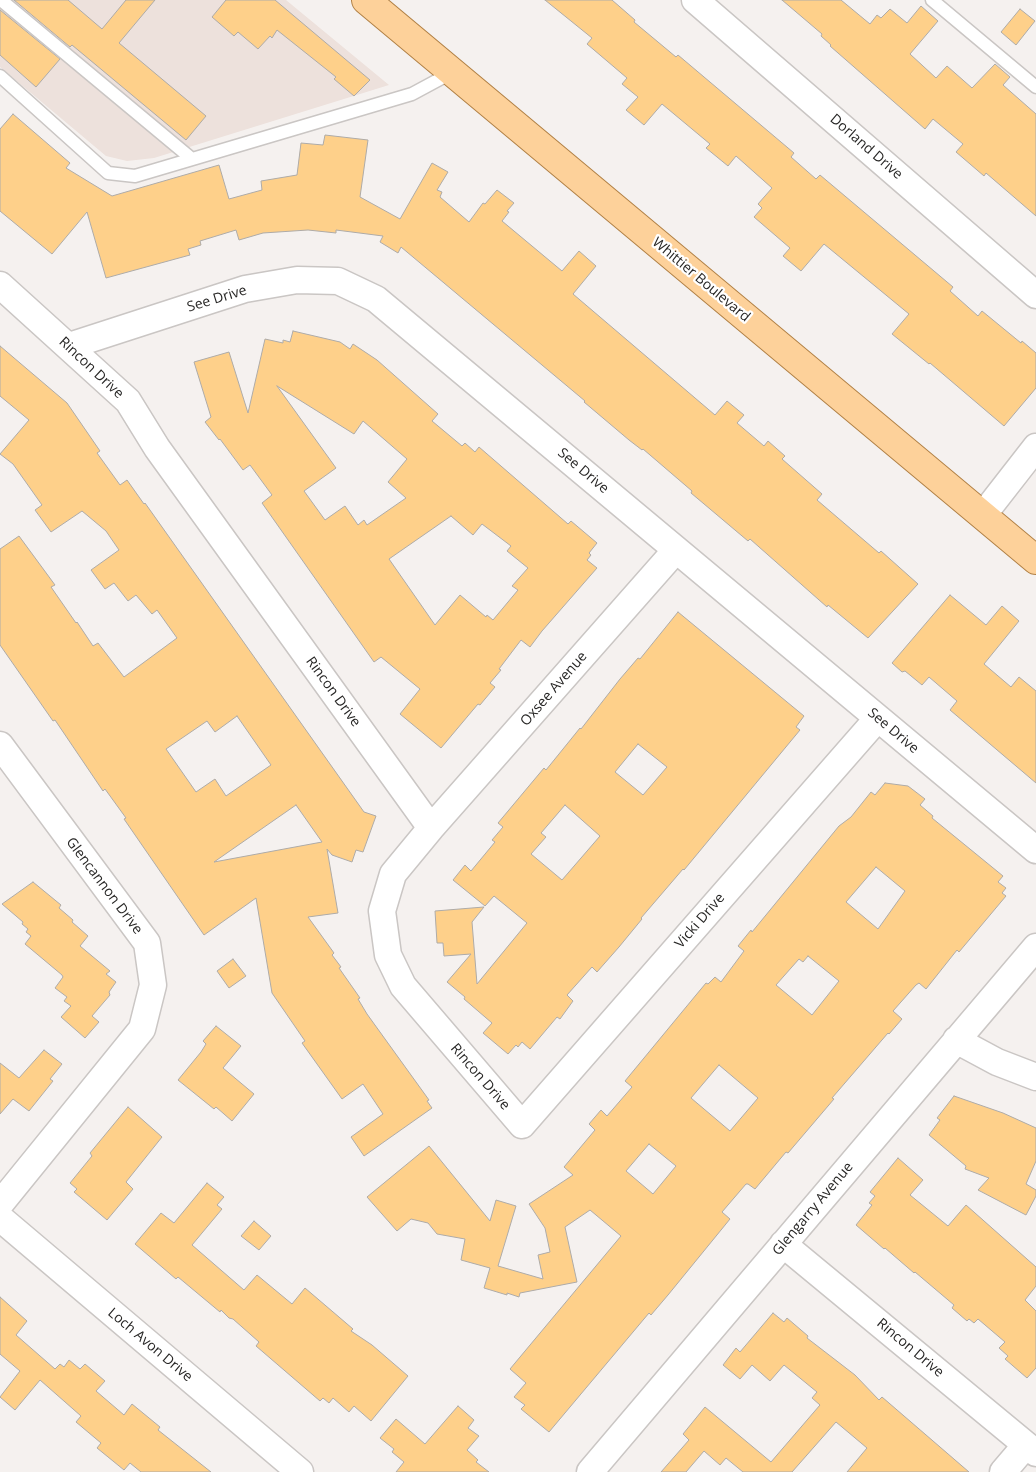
<!DOCTYPE html>
<html>
<head>
<meta charset="utf-8">
<style>
	body { margin:0 }
	canvas { display:block; background:#f5f1ef }
</style>
</head>
<body>
<canvas width="1036" height="1472"></canvas>
<script>
const g = document.querySelector('canvas').getContext('2d');
g.lineJoin = 'round';
function fill(path, color) {
  g.fillStyle = color;
  g.fill(path, 'evenodd');
}
function toPath(rows) {
  const path = new Path2D();
  for (const r of rows) {
    path.moveTo(r[0], r[1]);
    for (let i = 2; i < r.length; i += 2) path.lineTo(r[i], r[i + 1]);
  }
  return path;
}
function trace(path, color, width, dash) {
  g.strokeStyle = color;
  g.lineWidth = width;
  g.lineCap = dash ? 'butt' : 'round';
  g.setLineDash(dash || []);
  g.stroke(path);
}
function write(font, color, halo, rows, align = 'center') {
  g.font = font + ' "Open Sans",sans-serif';
  g.lineWidth = 4.5;
  g.setLineDash([]);
  g.textBaseline = 'middle';
  g.strokeStyle = halo;
  g.fillStyle = color;
  for (const [text, x, y, turn = 0] of rows) {
    g.save();
    g.translate(x, y);
    g.rotate((+turn || 0) * Math.PI / 180);
    g.textAlign = isNaN(turn) ? turn : align;
    if (halo) g.strokeText(text, 0, 0);
    g.fillText(text, 0, 0);
    g.restore();
  }
}
fill(toPath([
	[0,0,286,0,389,85,154,158,127,161,106,156,0,67]
]), '#ede1dc');
const building = toPath([
	[14,0,68,0,102,29,126,0,155,0,119,43,206,116,186,140,72,45,70,47,14,0],
	[226,0,275,0,370,80,354,96,334,79,336,77,277,30,272,38,270,36,258,49,238,32,234,36,212,17,226,0],
	[545,0,612,0,635,20,634,22,676,57,678,55,794,153,791,157,816,179,820,175,953,287,950,291,978,316,982,311,1021,343,1022,341,1036,353,1036,388,1004,426,930,363,929,364,892,334,909,314,824,244,801,271,783,256,790,248,754,217,762,208,758,204,772,188,736,156,728,166,706,148,710,144,662,104,644,125,626,110,638,97,622,84,627,78,587,44,592,38,545,0],
	[782,0,841,0,870,24,877,15,881,18,890,9,907,23,921,6,938,21,910,54,936,78,947,66,972,88,995,64,1010,77,1003,85,1036,114,1036,216,986,173,984,176,956,152,963,144,933,119,925,129,830,46,831,45,821,36,822,34,782,0],
	[1020,9,1035,21,1016,45,1001,32,1020,9],
	[0,10,60,59,36,87,0,55,0,10],
	[13,114,70,163,66,168,112,196,219,165,229,199,262,190,261,181,297,175,301,143,323,145,325,135,368,140,360,197,400,219,432,163,448,172,437,190,442,192,440,197,469,222,483,203,485,204,497,190,514,203,507,211,509,212,502,221,562,271,579,251,596,266,573,294,715,415,727,401,744,415,737,423,764,446,768,441,785,456,782,459,822,494,817,500,879,553,881,551,918,584,868,638,828,605,827,607,750,539,748,541,691,493,692,491,643,449,642,450,629,440,584,402,585,401,401,247,398,253,380,242,383,236,336,230,336,233,308,230,263,233,239,240,236,230,200,241,201,245,188,249,190,255,106,278,87,212,52,254,0,211,0,129,13,114],
	[293,331,340,342,350,349,353,344,377,360,438,414,432,421,462,446,465,443,475,452,479,447,568,524,571,521,597,543,589,553,591,555,587,560,597,568,542,631,530,647,521,640,499,669,501,670,490,683,495,687,480,705,478,704,441,748,400,714,420,689,381,657,374,662,262,503,272,495,250,465,243,470,220,439,219,440,205,422,211,417,194,362,229,352,248,413,265,339,283,343,283,340,290,342,293,331],
	[277,386,354,434,363,421,407,459,388,482,406,498,367,525,364,520,358,525,345,506,325,520,304,491,336,468,277,386],
	[451,516,473,535,482,524,511,546,507,551,528,568,512,586,518,590,493,620,487,615,486,617,460,595,435,625,389,559,451,516],
	[0,346,67,403,100,451,97,453,120,485,127,480,144,504,145,503,364,812,376,816,363,852,356,850,352,862,332,855,327,849,338,913,308,917,334,953,332,955,341,967,339,968,360,998,358,999,367,1014,429,1100,427,1101,432,1108,364,1156,351,1137,383,1114,363,1084,342,1099,302,1043,305,1041,272,993,256,898,204,935,124,819,126,818,105,789,103,791,55,720,53,721,0,645,0,549,19,536,55,585,51,587,76,623,77,622,93,646,98,643,124,677,177,638,157,610,152,614,136,595,128,601,114,583,105,589,91,570,119,550,106,531,82,511,51,532,35,510,42,505,13,464,0,454,29,420,0,396,0,346],
	[237,716,271,765,226,796,215,779,196,792,166,749,207,721,215,732,237,716],
	[296,805,322,842,214,862,296,805],
	[950,595,986,625,1002,606,1019,621,984,664,1011,687,1019,677,1036,691,1036,783,950,710,957,701,929,677,922,685,905,671,902,672,892,663,950,595],
	[678,612,804,716,796,727,800,730,684,870,683,869,641,918,642,919,619,947,597,972,592,967,567,995,573,1001,560,1019,557,1017,530,1049,522,1042,518,1047,516,1045,508,1054,483,1033,492,1023,464,999,465,997,447,982,471,954,444,956,443,943,437,943,435,911,484,907,472,922,477,984,527,923,494,896,485,906,453,880,465,865,471,871,495,842,492,840,503,827,498,823,544,768,546,770,580,728,581,729,620,679,638,658,640,659,678,612],
	[638,744,667,767,643,795,615,772,638,744],
	[565,805,600,836,562,880,531,854,546,837,541,833,565,805],
	[885,783,908,786,925,799,920,805,933,816,932,818,1003,876,998,882,1006,888,1002,893,1006,896,959,952,957,950,926,989,919,983,916,985,893,1011,902,1019,889,1034,888,1033,832,1098,834,1099,788,1153,786,1152,755,1189,748,1184,746,1184,722,1212,730,1219,668,1295,651,1315,649,1313,549,1432,521,1409,525,1405,514,1397,526,1383,510,1369,621,1236,590,1210,565,1227,577,1282,520,1293,519,1297,507,1293,507,1295,484,1288,490,1268,461,1260,465,1239,437,1234,428,1223,411,1219,397,1231,367,1197,429,1146,490,1221,496,1200,516,1206,498,1266,543,1279,538,1255,550,1252,545,1228,529,1204,573,1175,564,1167,595,1130,589,1124,601,1110,607,1116,632,1087,625,1081,696,995,706,983,708,984,715,977,721,982,744,951,738,946,751,930,752,932,839,826,851,817,871,792,875,795,885,783],
	[876,867,905,891,878,929,846,902,876,867],
	[808,956,839,981,812,1015,776,985,799,959,803,962,808,956],
	[719,1065,758,1098,730,1131,691,1098,719,1065],
	[649,1144,676,1166,653,1194,626,1171,649,1144],
	[33,882,61,905,59,908,73,920,72,922,88,936,80,946,110,971,106,974,116,982,109,992,110,995,92,1016,99,1022,85,1038,61,1017,71,1006,64,1001,67,997,55,988,63,977,62,975,25,944,31,936,26,932,28,929,22,924,23,922,2,904,33,882],
	[233,959,246,976,229,988,217,971,233,959],
	[216,1026,241,1046,223,1068,254,1094,232,1121,216,1107,214,1109,178,1080,201,1052,206,1044,203,1041,216,1026],
	[44,1050,62,1064,50,1079,53,1081,29,1111,13,1099,0,1114,0,1063,19,1078,44,1050],
	[954,1096,1003,1113,1036,1128,1036,1161,1026,1184,1036,1190,1036,1196,1026,1215,978,1190,989,1178,965,1169,966,1166,929,1135,940,1120,937,1118,954,1096],
	[128,1107,162,1137,126,1182,133,1189,107,1220,74,1192,77,1189,70,1183,92,1156,90,1153,128,1107],
	[898,1158,923,1180,910,1195,948,1226,966,1205,1036,1267,1036,1286,1025,1300,1036,1311,1036,1368,1027,1378,1005,1359,1008,1356,999,1348,1005,1342,978,1319,974,1323,969,1319,967,1321,952,1308,954,1305,915,1272,914,1273,885,1248,884,1249,856,1225,872,1205,869,1203,875,1196,870,1192,898,1158],
	[207,1183,224,1197,217,1205,222,1209,192,1245,244,1290,257,1275,292,1304,305,1288,353,1329,351,1331,372,1345,408,1376,371,1421,354,1406,349,1412,333,1398,329,1403,323,1398,320,1401,256,1346,259,1342,233,1319,229,1318,221,1310,220,1312,178,1277,176,1279,135,1244,161,1213,174,1223,207,1183],
	[254,1221,271,1236,259,1250,241,1236,254,1221],
	[0,1297,27,1321,16,1335,55,1369,60,1364,64,1367,69,1360,80,1369,85,1364,105,1381,96,1391,124,1415,132,1404,160,1427,158,1430,211,1472,141,1472,130,1463,124,1470,97,1448,101,1443,76,1422,81,1416,40,1380,15,1410,0,1397,20,1371,0,1354,0,1297],
	[773,1313,784,1322,787,1318,808,1336,807,1338,855,1375,879,1400,882,1397,969,1472,847,1472,867,1448,836,1422,792,1472,743,1472,726,1458,720,1465,704,1451,686,1472,661,1472,689,1440,683,1434,705,1407,771,1462,820,1405,812,1398,817,1392,784,1365,770,1381,752,1365,740,1379,723,1365,736,1348,740,1352,773,1313],
	[458,1406,474,1420,468,1428,479,1436,467,1450,478,1460,476,1462,489,1472,396,1472,404,1462,392,1452,394,1449,380,1438,396,1419,425,1444,458,1406]
]);
fill(building, '#fed08a');
trace(building, '#aeaba8', 1);
const service = toPath([
	[1,0,192,159],
	[932,0,1036,87],
	[0,76,108,173,135,176,412,94,451,73]
]);
const minor = toPath([
	[695,0,1036,295],
	[0,285,128,401,157,448,431,828,393,874,382,911,388,955,403,986,522,1125,878,718],
	[69,346,245,289,297,280,338,281,376,299,1036,850],
	[983,515,1036,447],
	[0,745,147,943,153,985,142,1029,0,1204],
	[431,828,676,550],
	[956,1040,997,1062,1036,1077],
	[0,1218,300,1472],
	[783,1244,1036,1453],
	[590,1472,1036,947],
	[1003,1472,1026,1445]
]);
const primary = toPath([
	[366,0,1036,560]
]);
trace(service, '#cac6c4', 15);
trace(minor, '#cac6c4', 29);
trace(primary, '#b18146', 30);
trace(service, '#fff', 12);
trace(minor, '#fff', 26);
trace(primary, '#fdd19a', 28);
write('14px', '#272625', '#fff', [
	["Dorland Drive",866,147,41],
	["Whittier Boulevard",701,280,40],
	["See Drive",217,299,-17],
	["Rincon Drive",91,368,43],
	["See Drive",583,471,40],
	["Oxsee Avenue",554,689,-49],
	["Rincon Drive",333,692,54],
	["See Drive",893,731,40],
	["Glencannon Drive",104,886,53],
	["Vicki Drive",700,921,-49],
	["Rincon Drive",480,1077,49],
	["Glengarry Avenue",813,1209,-50],
	["Loch Avon Drive",150,1345,40],
	["Rincon Drive",910,1348,40]
]);
</script>
</body>
</html>
